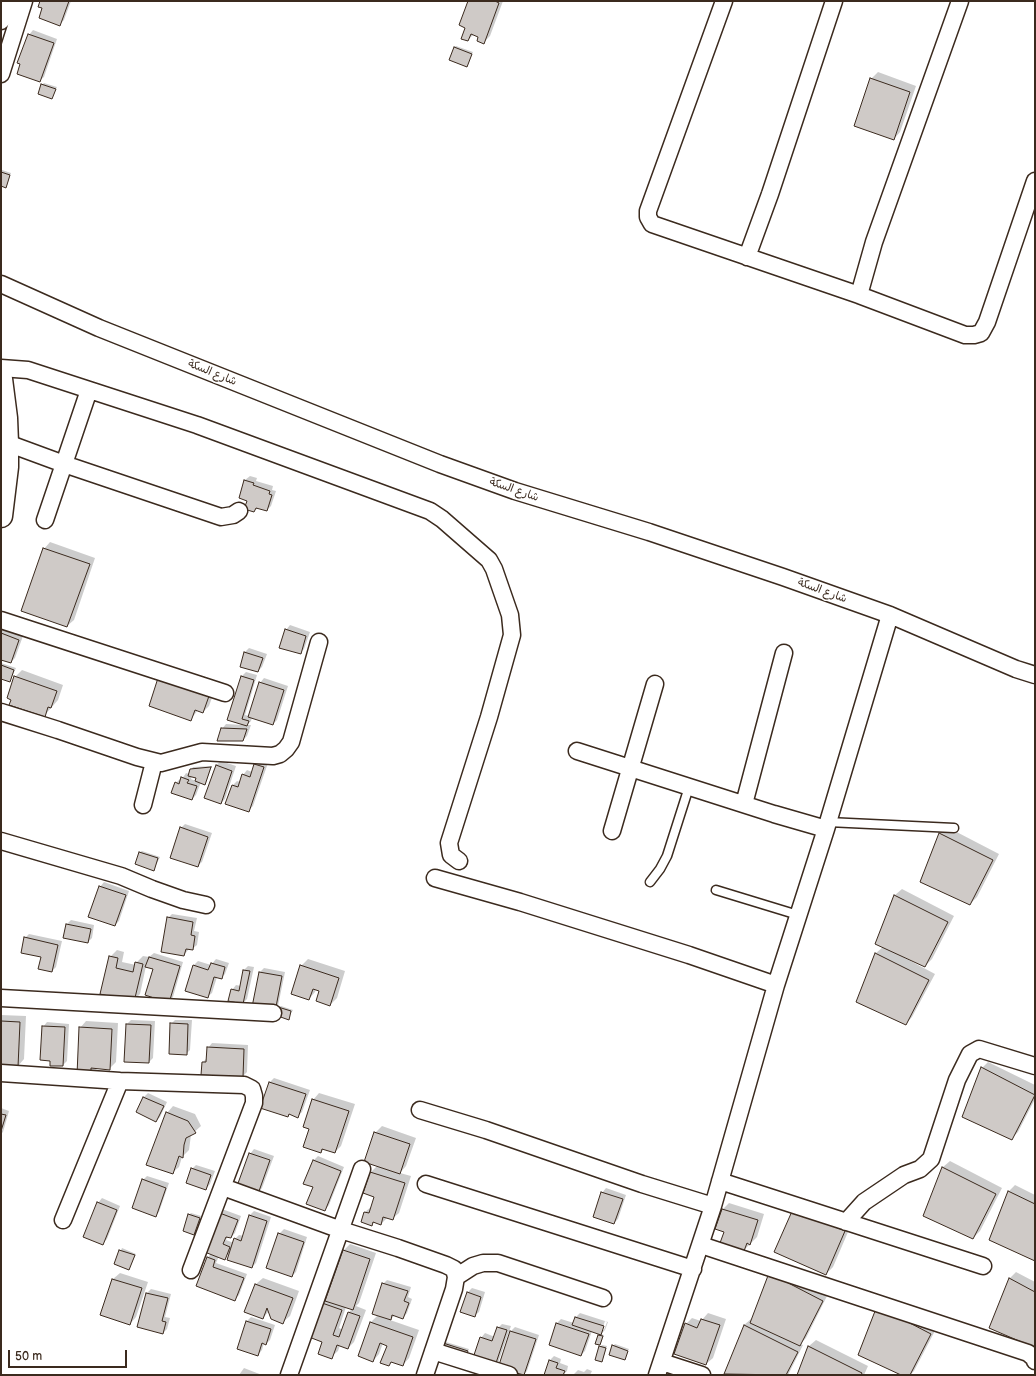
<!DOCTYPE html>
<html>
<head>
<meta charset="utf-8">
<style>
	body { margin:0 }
	#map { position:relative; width:1036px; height:1376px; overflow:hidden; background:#fff; font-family:"Balsamiq Sans",sans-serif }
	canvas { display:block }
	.frame { position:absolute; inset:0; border:2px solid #3b2a1e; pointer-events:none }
	.scale { position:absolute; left:8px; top:1350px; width:119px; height:18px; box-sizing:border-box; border:2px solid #3b2a1e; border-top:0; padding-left:5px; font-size:12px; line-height:14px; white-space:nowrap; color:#3b2a1e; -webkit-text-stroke:3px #fff; paint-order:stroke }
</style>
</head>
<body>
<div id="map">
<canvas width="1036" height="1376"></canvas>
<div class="frame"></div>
<div class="scale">50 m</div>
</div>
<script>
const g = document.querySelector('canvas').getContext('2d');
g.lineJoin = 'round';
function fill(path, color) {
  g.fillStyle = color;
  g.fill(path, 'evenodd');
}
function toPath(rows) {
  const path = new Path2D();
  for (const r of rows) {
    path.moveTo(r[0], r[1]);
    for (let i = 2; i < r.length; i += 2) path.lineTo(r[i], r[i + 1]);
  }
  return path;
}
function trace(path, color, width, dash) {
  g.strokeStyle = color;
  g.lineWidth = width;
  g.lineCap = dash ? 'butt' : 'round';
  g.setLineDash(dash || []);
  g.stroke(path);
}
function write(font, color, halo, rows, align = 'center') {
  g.font = font + ' "Balsamiq Sans","Playpen Sans Arabic",sans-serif';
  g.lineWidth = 3;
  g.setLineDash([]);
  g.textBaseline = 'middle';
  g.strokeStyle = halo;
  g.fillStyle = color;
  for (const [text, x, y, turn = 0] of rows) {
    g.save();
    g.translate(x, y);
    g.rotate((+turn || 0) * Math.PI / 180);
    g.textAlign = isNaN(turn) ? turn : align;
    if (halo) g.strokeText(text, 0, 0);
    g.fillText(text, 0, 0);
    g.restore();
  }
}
fill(toPath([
	[41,1,71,1,64,20,60,24,43,7],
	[469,1,503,1,490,36,484,42,480,36,474,34,468,40,467,27],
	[33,30,57,39,44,77,39,81,29,35],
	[456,46,473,52,467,66,454,47],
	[878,72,916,86,900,132,894,139,871,79],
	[44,83,57,87,52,98,42,85],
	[2,170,11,173,7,185,6,187,1,185],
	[250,476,257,478,256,481,273,486,272,490,276,491,271,506,267,510,258,508,254,511,248,500,240,497,245,480],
	[50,542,95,558,74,620,67,626,44,549],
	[290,625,310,632,304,649,300,653,286,630],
	[1,628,23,636,15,658,11,662,1,659],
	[249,648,267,654,262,667,258,671,241,666,245,652],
	[1,663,16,668,10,681,1,678],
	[22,670,63,685,58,700,44,716,12,699,15,677],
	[246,672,257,675,245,715,249,716,260,683,264,678,288,686,277,720,273,724,252,717,251,721,247,725,251,725,247,736,243,740,222,729,226,724,243,725,228,720,242,676],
	[215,689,209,706,203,712,198,710,191,719,150,705],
	[259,760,268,763,253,806,249,810,227,803,233,785,237,781,240,782,243,775,247,770,252,772,255,764],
	[221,761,236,766,225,799,221,803,216,765],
	[212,766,206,782,205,784,201,782,196,795,192,799,176,783,180,779,182,779,186,773,189,774,193,767],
	[192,776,197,778,196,781,191,779],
	[185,824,212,833,202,862,197,866,181,828],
	[947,827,999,854,977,897,970,904,921,882,940,833],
	[142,851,160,857,154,869,140,852],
	[104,882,129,891,119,921,115,925,100,887],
	[902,889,954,916,932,959,925,966,905,957,905,958,935,974,912,1017,906,1024,876,953,883,947,876,944,895,895],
	[172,914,197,918,194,931,199,932,197,945,192,949,189,949,184,955,168,918],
	[71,920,94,925,92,938,88,942,67,924],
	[29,934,62,941,56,967,52,971,42,956,25,938],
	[117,950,124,952,122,962,136,965,136,963,143,956,149,957,154,953,183,962,173,997,169,1001,154,969,146,966,140,994,133,1001,101,993,110,957],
	[216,959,229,963,225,974,221,978,217,977,212,993,207,997,194,965,198,961,211,965],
	[308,959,345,971,337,998,330,1005,320,990,316,989,315,992,309,999,301,966],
	[248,966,254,967,247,999,243,1003,232,990,236,985,241,986,244,970],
	[264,968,285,972,278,1006,274,1011,260,972],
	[281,1006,293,1010,288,1018,279,1007],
	[1,1015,26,1016,24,1059,18,1066,1,1065],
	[131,1020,155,1021,153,1058,149,1062,127,1024],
	[175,1020,192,1020,190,1050,186,1054,171,1024],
	[86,1021,118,1023,116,1062,109,1069,97,1069,90,1075,80,1028],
	[47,1022,69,1024,67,1061,63,1065,43,1027],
	[212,1043,248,1045,247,1072,243,1076,203,1062,207,1058,208,1048],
	[988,1062,1035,1085,1035,1099,1018,1132,1012,1138,982,1068],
	[274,1078,310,1090,302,1112,298,1116,290,1114,288,1116,261,1107,270,1082],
	[148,1093,167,1102,160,1117,156,1121,137,1112,144,1097],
	[319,1093,355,1104,341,1146,335,1152,324,1149,321,1152,310,1129,313,1100],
	[173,1106,195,1114,201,1126,191,1135,189,1150,182,1157,179,1167,172,1173,167,1113],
	[1,1108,9,1111,3,1132,1,1134],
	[382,1126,416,1138,406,1166,400,1173,411,1176,399,1213,392,1219,387,1218,381,1224,375,1222,371,1225,365,1212,372,1206,375,1196,364,1193,371,1172,378,1165,375,1133],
	[254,1149,274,1156,262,1188,258,1193,250,1154],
	[318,1156,344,1167,329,1205,325,1210,313,1161],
	[950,1161,1002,1188,980,1231,973,1238,924,1216,943,1167],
	[196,1165,215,1171,210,1184,206,1189,192,1169],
	[147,1176,169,1183,159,1212,155,1216,143,1180],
	[1015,1185,1035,1195,1035,1260,990,1239,1009,1191],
	[606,1188,626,1195,618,1219,614,1223,602,1193],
	[102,1198,120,1206,107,1239,103,1243,98,1203],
	[729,1203,764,1214,757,1237,744,1250,725,1231,723,1209],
	[222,1209,241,1216,235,1233,231,1237,228,1236,226,1240,234,1243,235,1239,239,1235,244,1236,250,1215,254,1211,271,1217,256,1263,252,1267,231,1252,224,1258,219,1256,216,1263,247,1274,239,1295,235,1299,198,1286,208,1257,211,1254],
	[794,1209,851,1225,833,1267,826,1274],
	[191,1213,201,1216,196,1232,194,1234,189,1215],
	[284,1229,307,1237,296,1272,292,1276,279,1234],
	[350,1244,376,1253,359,1303,356,1306,366,1310,354,1342,348,1348,340,1345,338,1351,331,1357,324,1342,323,1303,327,1298,344,1250],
	[346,1307,352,1309,349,1312,343,1330,339,1328],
	[122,1248,136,1254,129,1269,115,1264],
	[1016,1272,1035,1282,1035,1347,1009,1279],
	[120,1273,148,1282,136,1317,130,1324,113,1279],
	[770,1274,828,1294,806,1338,800,1344,803,1345,788,1375,729,1375,726,1374,744,1325,751,1319,752,1319],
	[263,1278,299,1291,290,1316,283,1322,269,1311,263,1318,246,1311,256,1284],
	[387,1280,411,1287,408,1297,412,1299,407,1313,403,1318,395,1315,390,1320,419,1330,409,1358,403,1365,392,1361,389,1365,388,1345,383,1343,379,1354,373,1361,359,1356,371,1322,378,1315,383,1284],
	[472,1288,485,1292,479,1312,474,1316,468,1292],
	[151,1289,171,1294,165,1317,170,1318,167,1329,163,1333,138,1326,147,1293],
	[878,1307,937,1327,914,1371,910,1375,903,1375],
	[580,1313,608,1322,605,1330,601,1334,604,1335,601,1343,600,1344,599,1335,601,1334,592,1331,585,1351,581,1355,550,1344,557,1323,561,1319,574,1323,576,1317],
	[605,1321,607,1322,604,1330,602,1330],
	[708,1313,726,1319,713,1358,706,1364,686,1324,692,1318,701,1321],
	[251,1317,275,1325,270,1340,266,1344,264,1343,262,1350,258,1355,247,1321],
	[502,1324,511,1326,498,1363,494,1368,481,1338,485,1333,495,1337,498,1328],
	[515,1327,539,1335,527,1371,523,1375,500,1367,511,1331],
	[816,1340,868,1366,864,1375,798,1375,809,1346],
	[446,1342,469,1349,466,1356,444,1344],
	[615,1344,629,1349,624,1359,613,1346],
	[602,1345,607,1346,603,1359,602,1361,600,1347],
	[554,1356,561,1359,560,1363,568,1366,567,1371,563,1375,545,1375,549,1361],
	[244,1368,262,1375,239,1375],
	[587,1369,592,1371,590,1375,573,1375,578,1370,584,1372]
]), '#0003');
const building = toPath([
	[40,1,69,1,60,26,39,18,42,8,38,7,40,1],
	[468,1,495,1,499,3,484,44,477,41,478,37,471,34,468,41,461,39,465,28,459,25,468,1],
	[28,34,54,43,40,82,17,74,20,64,17,63,28,34],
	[454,47,472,54,467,67,449,60,454,47],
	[870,78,910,92,894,140,854,126,870,78],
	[41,84,56,89,52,99,38,94,41,84],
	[1,172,10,175,6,188,1,186,1,172],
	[244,480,254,483,253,485,270,491,269,494,272,495,267,511,256,508,254,512,244,509,247,501,239,498,244,480],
	[43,548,90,564,67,627,21,611,43,548],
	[285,629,306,636,301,654,279,648,285,629],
	[1,633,19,640,11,663,1,660,1,633],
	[244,652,263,658,258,672,240,667,244,652],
	[1,665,14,670,10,682,1,679,1,665],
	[14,676,57,691,51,708,48,707,45,717,9,705,11,700,7,698,14,676],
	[241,676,254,680,242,719,249,721,247,726,227,720,241,676],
	[158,678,209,696,203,713,195,710,191,721,149,706,158,678],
	[259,682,284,690,273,725,248,717,259,682],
	[221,728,247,729,243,741,217,741,221,728],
	[254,764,264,767,249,812,225,804,232,785,238,787,242,774,250,777,254,764],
	[216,765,232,771,221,804,204,798,216,765],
	[211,767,205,785,195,781,196,778,188,776,190,769,211,767],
	[181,777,189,780,187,783,197,786,192,800,171,793,175,782,179,784,181,777],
	[180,827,208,837,198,867,170,858,180,827],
	[939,833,993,860,970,905,920,882,939,833],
	[139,852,158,858,154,871,135,864,139,852],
	[99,886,126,895,115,926,88,917,99,886],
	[894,895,948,922,925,967,875,944,894,895],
	[167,917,193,922,191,935,195,936,193,950,186,949,184,956,161,952,167,917],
	[66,924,91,929,88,943,63,938,66,924],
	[24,937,58,945,52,972,38,969,41,957,21,953,24,937],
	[875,953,929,980,906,1025,856,1002,875,953],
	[109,956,118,958,116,968,133,972,135,962,143,964,134,1002,100,994,109,956],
	[149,957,180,966,169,1003,145,995,153,969,145,967,149,957],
	[211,963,225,967,222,979,214,977,208,998,185,991,193,965,208,970,211,963],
	[300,965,339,978,330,1006,316,1001,319,991,313,989,309,1000,291,994,300,965],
	[243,970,250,971,243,1004,228,1001,231,989,239,991,243,970],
	[259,972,282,976,275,1012,252,1007,259,972],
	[278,1007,291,1011,289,1020,275,1015,278,1007],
	[1,1021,20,1022,18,1067,1,1066,1,1021],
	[170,1023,188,1024,187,1055,169,1054,170,1023],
	[126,1024,151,1025,149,1063,124,1062,126,1024],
	[42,1026,65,1027,63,1066,50,1066,50,1061,40,1060,42,1026],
	[79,1027,112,1029,110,1070,91,1068,91,1076,77,1075,79,1027],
	[207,1047,244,1049,243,1077,201,1075,202,1062,206,1062,207,1047],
	[981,1067,1035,1095,1012,1140,962,1117,981,1067],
	[269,1082,306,1094,298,1118,289,1114,288,1117,260,1108,269,1082],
	[143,1097,164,1106,156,1122,136,1112,143,1097],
	[312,1099,349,1111,335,1153,322,1149,321,1153,303,1147,309,1129,303,1127,312,1099],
	[166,1112,188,1121,196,1133,186,1138,184,1145,183,1158,179,1156,173,1174,146,1165,166,1112],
	[1,1114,6,1115,1,1131,1,1114],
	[374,1132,410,1144,400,1174,364,1162,374,1132],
	[249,1153,270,1160,258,1194,237,1186,249,1153],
	[313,1160,341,1171,325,1211,306,1204,313,1187,303,1184,313,1160],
	[942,1167,996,1194,973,1239,923,1216,942,1167],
	[191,1168,211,1175,206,1190,186,1183,191,1168],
	[370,1172,405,1183,393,1220,383,1217,381,1225,373,1222,372,1226,361,1222,364,1212,369,1213,374,1197,363,1193,370,1172],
	[142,1179,166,1188,156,1217,132,1208,142,1179],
	[1008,1191,1035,1204,1035,1261,989,1240,1008,1191],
	[601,1192,623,1199,614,1224,593,1217,601,1192],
	[97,1202,117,1210,103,1245,83,1237,97,1202],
	[722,1209,758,1220,750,1245,747,1243,744,1251,720,1243,724,1232,715,1229,722,1209],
	[793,1209,845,1231,826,1275,774,1252,793,1209],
	[217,1212,238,1220,231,1238,226,1237,223,1244,230,1247,225,1260,202,1251,217,1212],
	[188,1214,200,1218,194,1235,183,1231,188,1214],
	[249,1215,267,1221,252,1268,227,1260,234,1238,241,1241,249,1215],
	[278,1233,304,1242,292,1277,266,1268,278,1233],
	[119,1250,135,1255,129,1270,114,1264,119,1250],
	[343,1250,370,1259,353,1310,325,1301,343,1250],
	[207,1257,215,1260,213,1267,244,1278,235,1301,196,1286,207,1257],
	[769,1273,823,1301,800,1346,750,1323,769,1273],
	[1009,1278,1035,1292,1035,1348,989,1328,1009,1278],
	[112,1279,142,1288,130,1325,100,1315,112,1279],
	[382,1283,408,1291,404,1301,409,1303,403,1319,392,1315,391,1320,372,1314,382,1283],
	[255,1284,293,1298,283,1324,271,1319,267,1308,263,1319,244,1312,255,1284],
	[467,1292,481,1297,475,1317,460,1312,467,1292],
	[146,1293,168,1298,162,1321,166,1322,163,1334,137,1327,146,1293],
	[322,1303,342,1310,333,1335,339,1337,348,1312,360,1316,348,1349,337,1345,332,1359,318,1354,322,1342,309,1337,322,1303],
	[877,1306,931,1334,910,1375,901,1375,858,1355,877,1306],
	[575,1317,604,1326,601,1335,572,1325,575,1317],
	[701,1319,720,1325,706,1365,674,1354,685,1323,697,1328,701,1319],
	[246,1321,271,1329,266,1345,262,1343,258,1356,237,1349,246,1321],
	[370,1322,413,1337,403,1366,391,1362,389,1366,380,1363,387,1346,380,1343,373,1362,358,1356,370,1322],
	[556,1323,589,1334,581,1356,549,1345,556,1323],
	[744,1325,798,1352,786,1375,724,1374,744,1325],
	[497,1327,507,1330,494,1369,472,1361,480,1337,492,1341,497,1327],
	[510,1331,536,1339,524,1375,498,1368,510,1331],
	[598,1335,603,1336,600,1345,595,1344,598,1335],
	[443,1343,468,1351,465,1359,440,1351,443,1343],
	[612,1345,628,1351,625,1360,609,1355,612,1345],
	[599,1346,606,1348,602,1362,595,1360,599,1346],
	[808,1346,862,1373,861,1375,797,1375,808,1346],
	[549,1360,558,1363,556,1368,565,1371,563,1375,544,1375,549,1360]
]);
fill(building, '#cfcac7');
trace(building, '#3b2a1e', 1);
const lane = toPath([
	[828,822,954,828],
	[650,882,660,869,667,856,689,787],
	[716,890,798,915]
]);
const street = toPath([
	[724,1,648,211,648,217,652,224,859,295,965,335,974,335,981,333,987,322,1035,181],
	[1,21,8,1],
	[1,74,24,1],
	[747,257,770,194,834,1],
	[1,284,99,328,440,464,515,491,649,532,783,577,890,615,1016,669,1035,675],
	[859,295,874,242,960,1],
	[1,368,28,370,197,425,430,511,442,519,489,560,494,569,510,615,512,635,489,717,449,843,451,855,459,861],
	[7,443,64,464,221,517,233,515,239,511],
	[45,520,89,390],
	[1,620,225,693],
	[1,712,58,730,137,757,161,763,202,752,273,756,280,754,286,749,291,742,319,642],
	[577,751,774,814,826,829],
	[744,804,784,653],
	[143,805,154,762],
	[612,831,655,684],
	[1,841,121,876,152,889,183,900,206,905],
	[435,878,520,902,689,955,776,985],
	[1,998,273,1013],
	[1,1073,120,1081,244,1085,252,1089,254,1096,254,1103,191,1270],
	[420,1110,486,1130,642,1184,713,1206],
	[720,1181,983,1266],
	[426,1184,693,1269],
	[223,1187,341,1230,398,1248,446,1265,454,1269,456,1277,454,1289,425,1375],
	[63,1220,120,1081],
	[846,1222,864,1202,904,1175,920,1169,931,1159,957,1080,970,1054,979,1049,1035,1066],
	[701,1245,1028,1353,1035,1359,1035,1361],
	[456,1277,473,1266,483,1263,498,1263,603,1298],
	[433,1351,509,1375],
	[662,1362,702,1375],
	[289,1375,362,1169],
	[657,1375,713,1206,776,985,826,829,890,615]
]);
const secondary = toPath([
	[1,379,6,418,7,443,7,467,1,516]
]);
trace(lane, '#3b2a1e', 11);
trace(street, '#3b2a1e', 19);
trace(secondary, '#3b2a1e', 25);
trace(lane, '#fff', 8);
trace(street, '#fff', 16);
trace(secondary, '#fff', 22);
write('11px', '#3b2a1e', '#fff', [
	["شارع السكة",212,373,22],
	["شارع السكة",514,490,19],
	["شارع السكة",822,591,20]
]);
</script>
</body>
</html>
